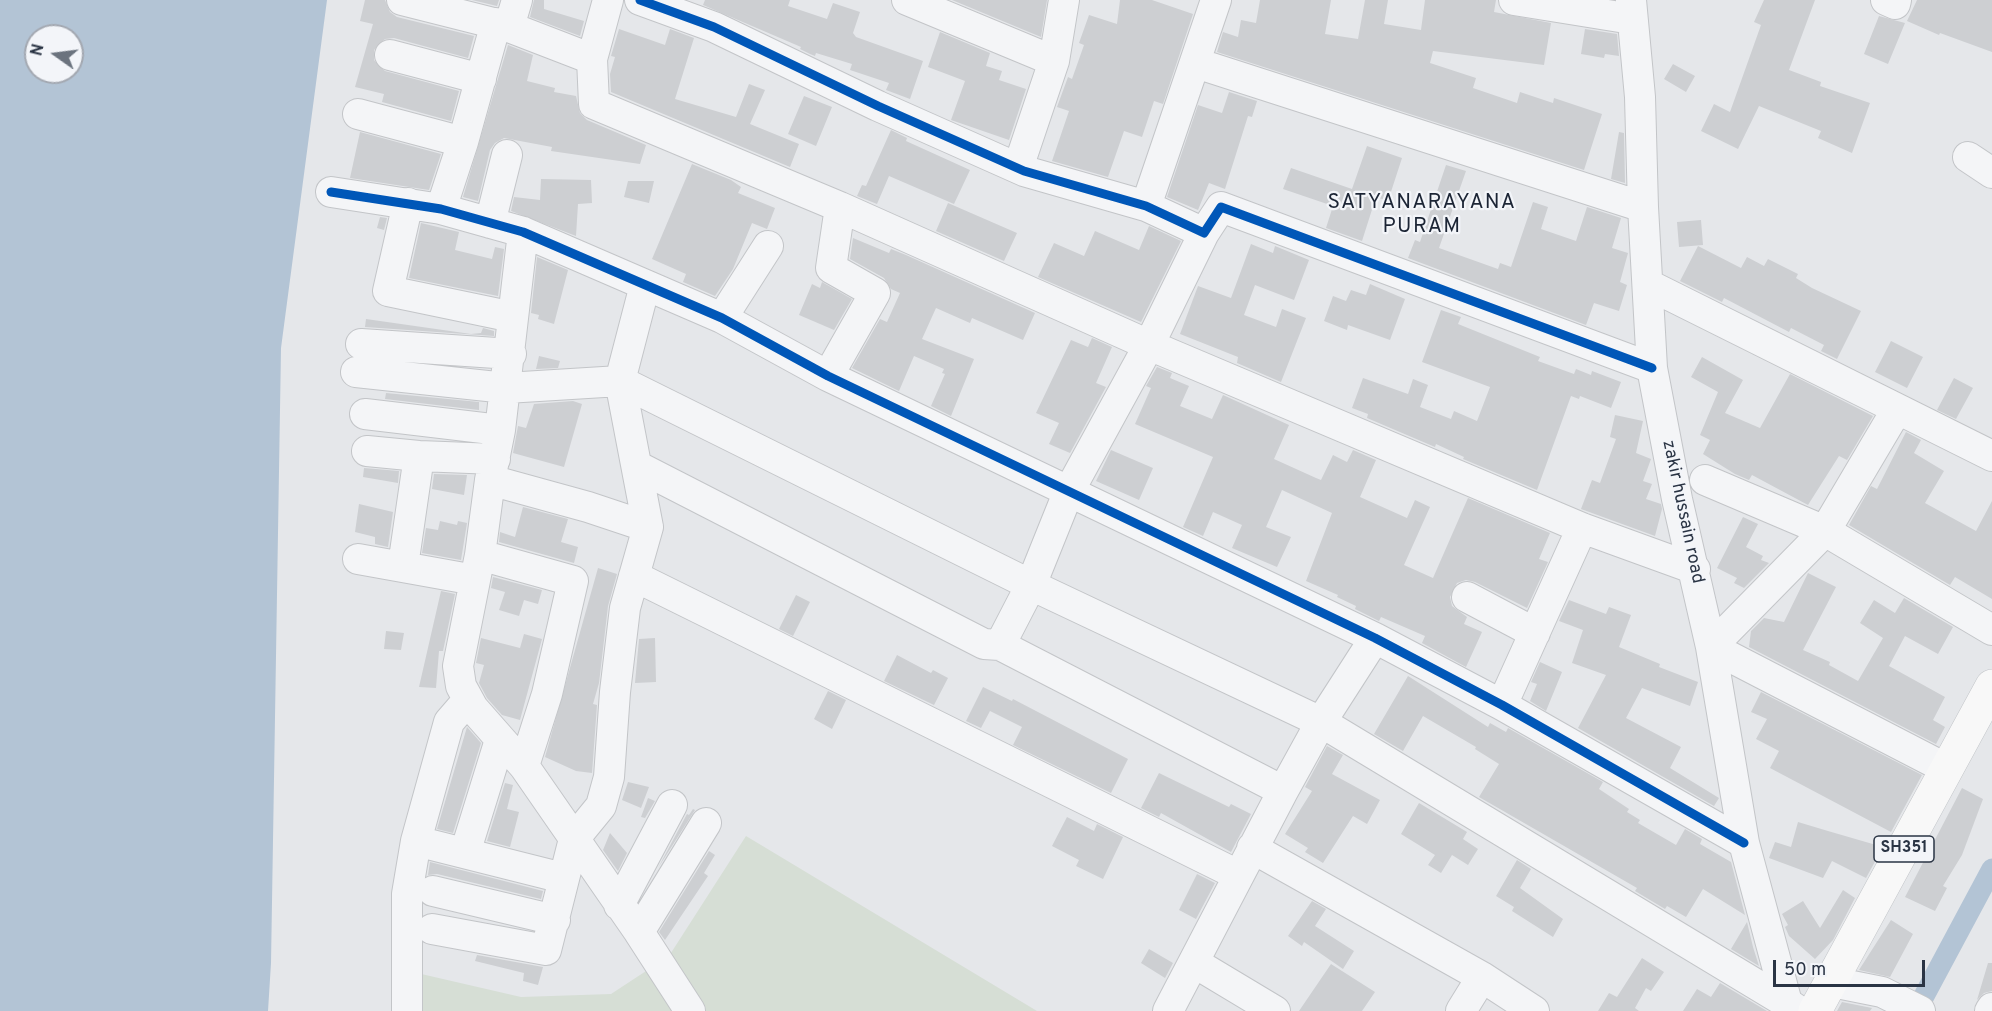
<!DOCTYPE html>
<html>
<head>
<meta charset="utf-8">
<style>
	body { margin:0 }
	#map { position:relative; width:1992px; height:1011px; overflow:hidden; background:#e5e7ea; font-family:Overpass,sans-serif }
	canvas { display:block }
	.north { position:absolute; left:24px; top:24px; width:60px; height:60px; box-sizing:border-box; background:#f3f5f9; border:2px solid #a3a8b1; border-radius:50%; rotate:284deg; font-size:16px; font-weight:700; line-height:24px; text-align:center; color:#2a3444 }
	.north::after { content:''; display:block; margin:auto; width:21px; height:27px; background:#6b737e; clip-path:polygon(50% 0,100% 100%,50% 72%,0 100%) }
	.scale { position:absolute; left:1773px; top:960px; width:152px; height:27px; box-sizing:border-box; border:3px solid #2a3444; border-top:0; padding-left:8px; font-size:18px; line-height:21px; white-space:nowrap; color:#2a3444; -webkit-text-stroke:4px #f3f5f9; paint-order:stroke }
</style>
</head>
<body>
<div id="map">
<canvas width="1992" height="1011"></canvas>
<div class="north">N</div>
<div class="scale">50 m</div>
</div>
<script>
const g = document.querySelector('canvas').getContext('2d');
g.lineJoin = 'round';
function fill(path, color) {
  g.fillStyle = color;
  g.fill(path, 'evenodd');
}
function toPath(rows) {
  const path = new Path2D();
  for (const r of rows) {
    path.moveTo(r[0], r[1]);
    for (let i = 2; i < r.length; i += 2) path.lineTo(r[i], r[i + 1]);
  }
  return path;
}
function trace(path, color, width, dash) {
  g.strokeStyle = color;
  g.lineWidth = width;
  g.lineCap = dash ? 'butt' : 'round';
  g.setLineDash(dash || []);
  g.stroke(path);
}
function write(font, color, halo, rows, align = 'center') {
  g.font = font + ' Overpass,sans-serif';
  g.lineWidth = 4.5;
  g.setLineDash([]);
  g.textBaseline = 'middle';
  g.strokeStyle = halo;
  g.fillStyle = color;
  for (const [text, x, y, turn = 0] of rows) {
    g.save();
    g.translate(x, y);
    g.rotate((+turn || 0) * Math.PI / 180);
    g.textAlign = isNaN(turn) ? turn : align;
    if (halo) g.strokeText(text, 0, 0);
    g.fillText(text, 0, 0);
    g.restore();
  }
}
fill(toPath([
	[746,836,1037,1011,397,1011,391,967,521,997,611,994,669,956]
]), '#d6ded5');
fill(toPath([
	[0,0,327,0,281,348,271,963,268,1011,0,1011],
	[36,36,72,36,72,72,36,72]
]), '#b3c4d5');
trace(toPath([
	[1916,1011,1992,869]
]), '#b3c4d5', 21);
fill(toPath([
	[365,0,385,0,390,12,397,17,474,36,468,58,394,38,385,39,374,50,374,60,385,71,459,91,451,121,382,102,384,94,355,87,373,24,360,21],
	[472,0,499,0,497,6],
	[534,0,544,0,544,9,584,21,580,36,530,17],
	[705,0,790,0,788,6,827,19,833,3,860,12,853,33,856,37,923,61,910,99,886,90,889,83,850,70,852,64,816,53,815,56,810,54,800,49,801,47,703,5],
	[952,0,1047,0,1041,37],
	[1120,0,1152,0,1193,14,1163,104,1154,101,1142,137,1124,131,1108,177,1052,161,1069,111,1057,107,1068,77,1072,79,1084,45,1079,43,1089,15,1117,24],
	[1260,0,1331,0,1325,34,1358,39,1365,0,1388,0,1384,24,1421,30,1425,0,1496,0,1494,12,1551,23,1544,65,1433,51,1430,63,1476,78,1473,88,1517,103,1520,92,1553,103,1554,98,1602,114,1584,170,1217,52,1223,32,1238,37,1241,20,1256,23],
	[1764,0,1815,0,1789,70,1821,82,1820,86,1870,103,1852,153,1818,138,1821,131,1759,106,1738,149,1701,131,1714,104,1730,112,1761,25,1754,22],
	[1917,0,1992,0,1992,52,1940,33,1939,35,1907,21],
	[1879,16,1905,23,1888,64,1864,54],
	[619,29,665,45,670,29,694,38,675,99,736,117,749,84,765,90,750,124,799,144,790,167,611,92,610,74,615,57,611,56],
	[1585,29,1617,34,1619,56,1605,54,1604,58,1581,54],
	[940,32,990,53,986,66,1002,71,999,80,1026,89,1009,140,951,120,965,81,928,67],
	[508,45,533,55,527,81,555,88,554,92,576,96,580,113,587,120,646,145,640,164,551,151,552,147,504,138,495,143,490,150,478,201,463,197],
	[1673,64,1695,76,1686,92,1664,79],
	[1229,92,1257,101,1252,117,1248,116,1225,189,1209,183,1198,210,1167,197,1198,105,1222,113],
	[804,96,832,107,816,146,788,134],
	[891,130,907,138,906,141,970,170,954,204,889,176,877,204,857,196,862,185,866,186],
	[360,132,441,154,429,190,350,178],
	[1619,132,1624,133,1625,183,1611,179],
	[1367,146,1402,158,1388,201,1376,197,1362,241,1326,228,1333,206,1283,189,1291,168,1352,189],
	[692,164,731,180,741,187,738,193,775,208,767,229,752,223,733,269,715,296,683,282,686,274,652,259],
	[1446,165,1466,171,1439,248,1498,269,1500,263,1511,267,1533,202,1548,207,1541,229,1576,241,1587,207,1621,218,1612,248,1628,253,1620,282,1627,285,1619,311,1594,303,1586,325,1408,258,1415,240,1420,242],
	[541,179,591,180,592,203,578,204,576,236,511,211,514,197,540,200],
	[628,181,654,181,649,203,624,197],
	[948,203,1017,233,1004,261,936,231],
	[380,217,387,218,384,230,377,228],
	[1701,220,1703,245,1679,247,1677,222],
	[421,223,459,232,455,250,492,259,495,247,504,249,498,296,409,278],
	[1149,226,1181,241,1141,322,1038,277,1054,243,1084,256,1095,231,1139,250],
	[853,238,889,253,891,249,906,255,1035,313,1023,340,972,318,970,323,936,308,922,339,974,359,951,416,931,406,945,374,942,373,944,369,914,356,899,391,852,368,880,319,887,322,900,293,891,289,884,278,850,259],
	[1251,244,1273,253,1275,246,1309,260,1294,300,1255,285,1244,315,1276,327,1282,309,1306,318,1281,382,1237,363,1238,357,1180,334,1198,286,1231,298],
	[1698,246,1741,268,1747,257,1764,266,1768,259,1798,274,1796,278,1812,288,1861,311,1837,359,1821,351,1824,345,1791,328,1789,332,1724,298,1722,302,1680,281],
	[537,257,568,270,554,324,538,319,539,315,531,313],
	[822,282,852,299,834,330,799,315,812,284,820,288],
	[1370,284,1405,299,1390,340,1348,325,1347,330,1324,321,1333,296,1346,301,1351,290,1366,295],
	[1441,310,1461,317,1458,324,1540,357,1538,361,1574,374,1576,369,1591,375,1592,371,1621,382,1611,408,1580,396,1579,399,1571,396,1537,490,1463,459,1464,457,1436,444,1435,447,1367,418,1368,414,1352,408,1363,378,1408,394,1413,379,1428,385,1420,407,1451,419,1454,411,1477,421,1490,387,1422,362],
	[366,319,471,334,481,333,483,328,494,331,494,336,365,327],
	[1092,338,1112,347,1096,383,1106,387,1070,453,1049,444,1059,423,1036,413,1071,340,1088,347],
	[1891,341,1923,357,1907,388,1875,372],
	[539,356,560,361,558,368,536,369],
	[1702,357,1743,380,1725,413,1760,428,1790,374,1873,416,1847,460,1839,456,1808,505,1752,475,1749,480,1735,474,1703,454,1710,440,1700,435,1718,392,1691,377],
	[1157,367,1172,373,1170,378,1189,386,1180,406,1212,419,1223,395,1289,425,1274,459,1316,478,1321,480,1333,455,1347,462,1353,450,1376,460,1360,497,1407,518,1415,500,1430,507,1404,565,1433,578,1468,498,1550,533,1539,559,1548,562,1527,608,1475,582,1466,580,1457,583,1450,597,1452,606,1467,617,1464,624,1482,632,1466,667,1422,643,1425,636,1381,617,1379,621,1355,609,1356,606,1337,597,1338,595,1306,581,1332,513,1282,490,1266,527,1291,537,1277,567,1232,548,1242,525,1213,512,1203,536,1183,527,1213,457,1135,424,1151,388,1146,386],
	[1954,378,1973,388,1956,419,1937,410],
	[386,393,479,402,479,410,385,399],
	[573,401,582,404,564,467,513,453,518,426,526,428,534,404],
	[1615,415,1643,421,1636,453,1651,459,1643,481,1652,484,1646,499,1661,504,1662,509,1655,536,1581,509,1592,480,1600,483,1616,439,1610,437],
	[1906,432,1921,440,1914,453,1944,471,1925,503,1976,531,1992,501,1992,599,1955,577,1950,585,1849,525,1871,486,1877,489],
	[1111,450,1153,468,1139,500,1096,481],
	[364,468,399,471,398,483,363,477],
	[434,474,467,475,464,495,432,489],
	[359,504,393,512,388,547,375,544,375,537,355,532],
	[523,507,568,519,561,542,578,547,574,563,499,542,500,532,515,537],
	[1743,517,1758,524,1746,547,1763,556,1761,560,1769,563,1744,588,1734,583,1737,578,1717,568],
	[440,521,457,525,458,521,467,523,461,560,422,553,426,528,438,530],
	[598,568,617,574,608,606,599,683,593,704,597,705,592,773,576,771,545,757],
	[1808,573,1836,587,1803,650,1830,662,1829,665,1858,681,1883,638,1860,623,1874,600,1895,613,1904,598,1953,627,1938,654,1905,636,1889,666,1945,697,1933,720,1945,727,1936,744,1749,647,1751,631,1764,618,1784,622],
	[493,577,542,590,538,604,524,600,519,616,499,610,505,592,491,588],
	[441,591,455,594,443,651,439,651,436,688,419,687],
	[796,595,810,602,793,636,779,629],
	[1569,600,1606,614,1609,607,1631,615,1619,647,1660,664,1659,667,1698,682,1690,706,1642,688,1626,718,1681,747,1670,768,1719,798,1714,806,1578,728,1606,675,1572,663,1583,630,1559,621],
	[386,631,404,633,401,650,384,649],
	[524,634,542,639,520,720,502,715,487,698,479,683,484,665,476,663,481,638,520,648],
	[655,638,656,682,635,683,639,639],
	[897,655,931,673,933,670,948,678,934,705,884,681],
	[1540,662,1562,672,1546,711,1530,701,1537,684,1531,682],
	[1408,676,1488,727,1490,723,1506,732,1508,728,1603,782,1599,789,1629,809,1627,812,1640,820,1638,823,1676,845,1685,829,1702,839,1700,844,1731,862,1745,915,1703,889,1686,917,1667,906,1665,909,1635,891,1637,888,1479,797,1499,764,1475,749,1476,747,1423,716,1403,751,1374,734],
	[983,687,1012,701,1013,699,1128,759,1111,793,1013,745,1022,727,990,711,981,728,966,721],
	[828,691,846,700,832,729,814,719],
	[1761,692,1922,775,1891,832,1770,768,1779,751,1756,739,1767,719,1751,712],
	[467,727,481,743,453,833,437,829],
	[1327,746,1343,755,1332,774,1380,800,1367,824,1353,816,1323,863,1305,852,1308,848,1285,834,1312,791,1305,787],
	[1159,773,1229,807,1231,804,1251,814,1231,852,1161,813,1159,817,1141,808],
	[628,782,649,787,641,808,622,800],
	[505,783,513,785,507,809,519,812,510,847,487,841],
	[1962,788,1983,799,1962,855,1943,886,1947,888,1935,911,1905,897],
	[648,798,655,801,645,818,641,817],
	[1419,803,1467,832,1463,839,1478,849,1468,865,1452,855,1441,873,1428,865,1435,855,1401,834],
	[693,809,695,810,658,868,687,814,689,815],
	[1067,817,1094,831,1097,824,1123,837,1103,879,1076,866,1079,860,1052,846],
	[1798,822,1828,831,1883,847,1866,878,1832,861,1823,878,1769,858,1775,842,1791,847],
	[610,833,627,853,618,871,603,850],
	[709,851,715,855,704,873,708,876,665,940,659,932],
	[1517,860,1531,869,1520,888,1563,919,1553,937,1512,911,1514,907,1496,896],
	[430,862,543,891,541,899,437,874,428,875],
	[1197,874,1215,883,1196,919,1179,910],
	[1843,890,1855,898,1833,940,1815,959,1789,936,1785,927,1788,925,1782,914,1803,901,1820,928],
	[1312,901,1326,909,1315,926,1354,951,1343,969,1304,942,1302,946,1288,936],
	[1891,920,1913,934,1890,977,1859,970],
	[1747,922,1753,947,1759,966,1731,949],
	[1149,949,1173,963,1165,978,1141,963],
	[477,955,543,967,538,985,523,981,524,973,475,961],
	[1642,958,1664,972,1651,991,1646,988,1635,1008,1639,1011,1598,1011,1609,993,1617,997],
	[1988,963,1992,963,1992,991,1984,993,1977,1000],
	[1331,964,1375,992,1362,1011,1299,1011],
	[1720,983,1767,1011,1683,1011,1697,989,1711,997],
	[1842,1002,1872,1008,1870,1011,1837,1011]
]), '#cdcfd2');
const minor = toPath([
	[402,0,509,27,592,59],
	[608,0,592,59,594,104,840,207,1149,345,1582,528,1695,569],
	[640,0,714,27,878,106,1024,171,1146,206,1204,233,1221,207,1652,368],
	[907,0,1054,61],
	[1514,0,1632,19],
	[1631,0,1640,97,1643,207,1652,368,1677,499,1711,647,1744,843,1787,1003,1796,1009],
	[1886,0,1895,4,1896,0],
	[509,27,517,0],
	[390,55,481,79],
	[1196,63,1643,207],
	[358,114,463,142],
	[1968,157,1992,173],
	[1018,168,1054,61,1064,0],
	[331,192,441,209,523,232,722,318,828,376,1375,638,1502,705,1744,843],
	[408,203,388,291,513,317],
	[1146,206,1216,0],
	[441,209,463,142,496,23],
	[490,223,507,155],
	[523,232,500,430,490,480,480,555,458,666,461,686,473,708,524,766,639,932,690,1011],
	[645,285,620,381,1031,585,1321,722,1787,1003],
	[1649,285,1992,456],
	[722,318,768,246],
	[361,344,511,354],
	[356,372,506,388,620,381,648,527,625,608,615,692,609,777,601,806,574,839,546,950,432,929],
	[828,376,875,293,831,268,840,207],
	[1896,411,1825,531,1711,647,1947,769],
	[365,414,500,430],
	[367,451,419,456,495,459],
	[637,466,984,644,1000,645,1283,791],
	[490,480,588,507,648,527],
	[1705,480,1825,531,1992,630],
	[480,555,573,581,547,694,524,766],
	[358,559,475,580],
	[403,566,419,456],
	[634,576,1238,875],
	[1467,597,1535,633],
	[1000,645,1031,585,1068,493,1149,345,1204,233],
	[1502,705,1582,528],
	[416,841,563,878],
	[1252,848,1482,977,1534,1011],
	[465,853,500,740],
	[433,891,555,920],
	[619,905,672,805],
	[639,932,706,823],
	[1195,963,1275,1011],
	[1832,982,1882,992,1920,1011],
	[407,1011,407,894,416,841,449,722,468,700],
	[1168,1011,1283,791,1321,722,1375,638],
	[1461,1011,1482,977],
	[1990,1011,1992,1008]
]);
const major = toPath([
	[1815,1011,1992,686]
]);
trace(minor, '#c3c5c8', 32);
trace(major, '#c1c4c8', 34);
trace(minor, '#f4f5f7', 30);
trace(major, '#f8f8f8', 33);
trace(toPath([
	[640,0,714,27,878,106,1024,171,1146,206,1204,233,1221,207,1652,368],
	[331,192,441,209,523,232,722,318,828,376,1375,638,1502,705,1744,843]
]), '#0057b8', 9);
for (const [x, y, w] of [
	[1904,849,60]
]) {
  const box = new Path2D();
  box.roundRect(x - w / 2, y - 13, w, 26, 4.5);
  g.fillStyle = '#f3f5f9';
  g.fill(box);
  trace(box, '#2a3444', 1.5);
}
write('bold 16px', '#2a3444', null, [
	["SH351",1904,849]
]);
write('18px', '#2a3444', '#f3f5f9', [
	["zakir hussain road",1682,512,78]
]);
g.letterSpacing = '1.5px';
write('21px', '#1c2535', '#f3f5f9', [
	["SATYANARAYANA",1422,204],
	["PURAM",1422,228]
]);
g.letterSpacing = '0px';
</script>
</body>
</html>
